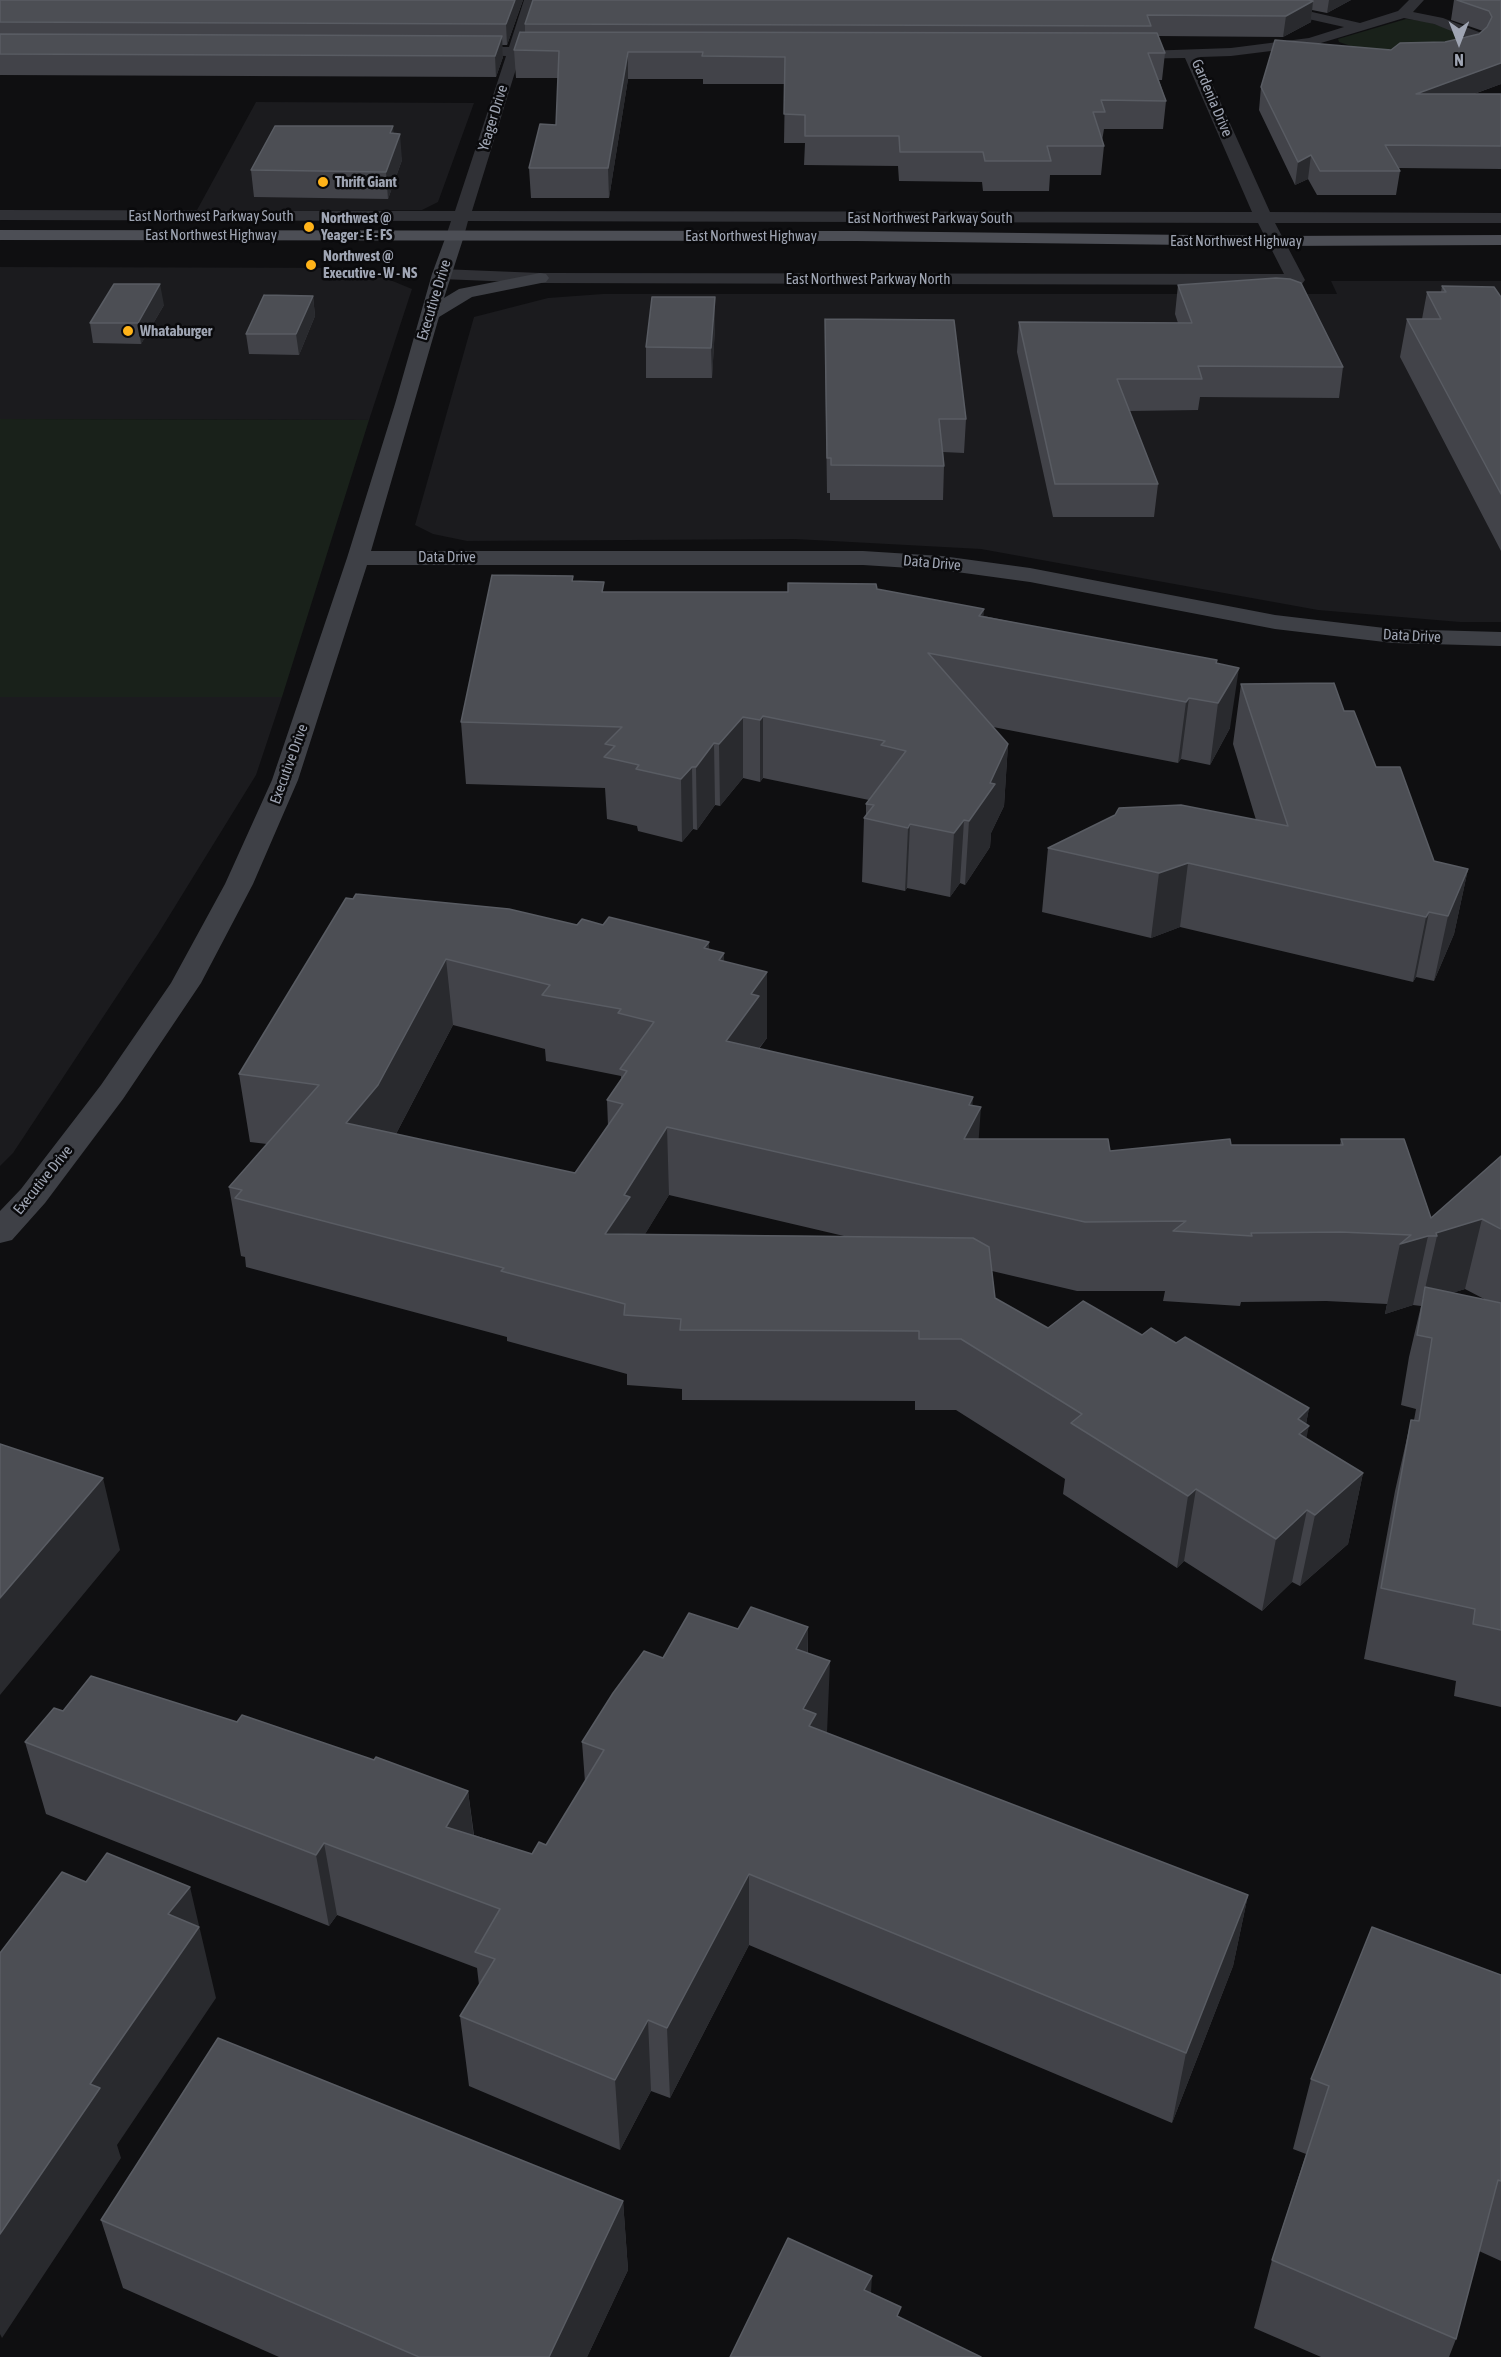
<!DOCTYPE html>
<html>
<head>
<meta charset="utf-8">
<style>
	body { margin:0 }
	#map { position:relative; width:1501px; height:2357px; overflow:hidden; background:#0f0f11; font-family:"Asap Condensed",sans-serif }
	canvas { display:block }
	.north { position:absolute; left:1429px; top:12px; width:60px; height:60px; -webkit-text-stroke:4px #0a0a0c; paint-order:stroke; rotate:180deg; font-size:16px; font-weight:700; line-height:24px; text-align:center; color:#9fa5b3 }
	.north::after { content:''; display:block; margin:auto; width:21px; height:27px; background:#9fa5b3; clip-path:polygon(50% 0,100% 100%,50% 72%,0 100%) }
</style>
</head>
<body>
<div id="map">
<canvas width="1501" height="2357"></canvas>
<div class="north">N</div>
</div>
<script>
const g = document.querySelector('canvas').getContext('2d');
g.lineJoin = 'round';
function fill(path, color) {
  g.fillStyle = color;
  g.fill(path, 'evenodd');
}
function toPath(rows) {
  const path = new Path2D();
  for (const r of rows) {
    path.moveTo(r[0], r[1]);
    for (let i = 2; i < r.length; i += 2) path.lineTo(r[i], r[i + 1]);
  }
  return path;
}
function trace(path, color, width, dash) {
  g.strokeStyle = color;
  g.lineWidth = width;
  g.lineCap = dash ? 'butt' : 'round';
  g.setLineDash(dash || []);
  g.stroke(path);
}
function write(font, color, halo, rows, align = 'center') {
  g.font = font + ' "Asap Condensed",sans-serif';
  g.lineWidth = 5;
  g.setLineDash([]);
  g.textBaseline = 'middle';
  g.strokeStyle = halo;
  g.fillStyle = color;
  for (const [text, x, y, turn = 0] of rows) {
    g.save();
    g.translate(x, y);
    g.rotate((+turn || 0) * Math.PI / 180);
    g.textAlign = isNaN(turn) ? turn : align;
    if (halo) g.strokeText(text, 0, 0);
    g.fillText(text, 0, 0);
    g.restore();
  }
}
fill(toPath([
	[256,102,474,103,438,202,422,210,197,210],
	[0,267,361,268,412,289,369,420,0,419],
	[1331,281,1501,281,1501,622,1460,622,1318,610,981,549,795,539,467,541,433,534,415,525,474,317,548,298,603,294,1337,294],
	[0,697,282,697,256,775,158,934,13,1153,0,1166]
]), '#1b1b1e');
fill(toPath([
	[1406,19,1424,21,1457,31,1468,42,1429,54,1354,47,1339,42,1338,39],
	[0,419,369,420,282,697,0,697]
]), '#19211a');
fill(toPath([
	[524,0,538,0,523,47,559,48,566,52,559,56,520,56,472,211,1252,212,1185,58,1121,59,1116,58,1114,55,1116,52,1231,48,1309,38,1344,27,1237,3,1235,0,1260,0,1360,23,1398,11,1409,0,1424,0,1413,12,1443,18,1484,34,1486,37,1482,47,1475,53,1448,59,1443,58,1441,55,1443,52,1465,47,1471,39,1434,24,1404,18,1311,46,1231,56,1200,57,1270,212,1501,213,1501,223,1275,223,1305,280,1302,284,1296,285,540,283,441,279,435,278,432,274,435,270,441,269,540,273,1284,274,1258,223,468,221,464,236,461,240,455,241,449,240,446,236,451,221,0,220,0,210,455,211,506,56,458,55,451,51,458,47,509,47,524,0]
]), '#303136');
fill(toPath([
	[455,231,461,232,464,236,444,298,459,289,540,273,546,274,549,278,546,282,472,297,439,317,371,551,863,551,942,556,1030,568,1275,615,1393,629,1501,632,1501,646,1393,643,1275,629,1030,582,942,570,863,565,367,565,298,780,253,884,201,983,123,1099,45,1203,12,1240,0,1243,0,1211,21,1189,101,1085,171,983,225,884,272,780,347,558,395,404,432,274,446,236,449,232,455,231]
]), '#3e4046');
fill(toPath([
	[0,230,856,231,1275,236,1501,235,1501,245,1275,246,856,241,0,240,0,230]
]), '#4c4e55');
fill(toPath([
	[0,0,523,0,507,45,502,45,503,57,496,77,0,75],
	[533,0,1351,0,1327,13,1312,10,1311,22,1283,37,1158,36,1165,53,1162,80,1159,80,1166,101,1163,129,1104,129,1102,141,1104,146,1101,175,1050,175,1049,191,983,191,982,182,899,181,898,166,804,165,805,143,784,143,785,84,703,84,703,79,628,79,609,198,531,198,529,168,556,125,558,78,516,78,514,50,525,32,525,24],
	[1454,0,1501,0,1501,84,1474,94,1501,94,1501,169,1399,168,1400,171,1396,195,1317,195,1308,179,1295,185,1259,110,1261,87,1391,50,1445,42,1479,34,1483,31,1451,20],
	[394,133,402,160,388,199,254,197,251,170],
	[1178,285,1343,367,1339,398,1200,397,1198,410,1129,411,1158,484,1154,517,1053,517,1017,352,1019,322,1178,323,1175,314],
	[1442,286,1501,297,1501,551,1400,357,1407,319,1422,319,1427,292,1441,292],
	[313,296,315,316,299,355,249,354,246,334],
	[715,297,715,327,712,378,646,378,646,347],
	[164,305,141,344,93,343,90,323],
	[825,319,966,419,964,453,943,452,944,466,943,500,830,500,830,493,827,493,825,351],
	[573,576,573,581,604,592,788,592,877,589,984,616,1217,664,1230,728,1210,765,1181,759,1178,763,993,727,1008,744,1004,806,991,833,990,847,965,885,960,883,950,897,907,888,905,891,862,882,864,818,866,816,866,804,869,800,763,778,760,782,743,778,720,806,715,805,697,830,693,829,682,842,638,831,637,826,607,819,605,788,466,784,461,722],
	[1241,684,1344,711,1376,767,1434,861,1468,869,1454,934,1434,981,1416,977,1413,982,1180,927,1151,938,1042,912,1048,848,1256,820,1233,744],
	[346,898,577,925,709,949,724,961,767,1038,759,1049,972,1106,978,1139,1110,1151,1231,1145,1340,1145,1341,1139,1431,1218,1501,1156,1501,1707,1454,1696,1456,1681,1364,1659,1395,1491,1411,1420,1414,1420,1416,1409,1401,1405,1409,1357,1421,1306,1413,1305,1385,1314,1387,1304,1326,1301,1241,1302,1240,1306,1163,1301,1165,1291,1077,1291,992,1271,995,1298,1048,1328,1142,1335,1176,1343,1309,1408,1306,1424,1306,1438,1363,1473,1348,1544,1300,1586,1292,1582,1262,1611,1184,1561,1177,1568,1063,1494,1065,1479,956,1410,915,1410,915,1401,682,1400,682,1389,627,1385,627,1374,507,1341,507,1337,246,1267,245,1257,241,1256,229,1187,267,1144,250,1142,239,1074],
	[453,1025,545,1049,546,1061,621,1076,621,1080,607,1100,608,1126,575,1173,396,1134],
	[669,1195,844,1236,645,1234],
	[1465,1289,1486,1300,1452,1293],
	[808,1627,808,1653,827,1733,1248,1895,1233,1966,1172,2123,749,1945,670,2098,651,2091,620,2150,469,2086,460,2016,479,1985,477,1968,337,1915,329,1926,46,1814,25,1742,63,1711,237,1722,468,1791,474,1835,532,1854,546,1845,585,1782,582,1742,663,1658,738,1629],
	[1501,1975,1501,2261,1479,2251,1456,2339,1449,2357,1321,2357,1254,2328,1272,2260,1306,2154,1293,2149,1311,2079],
	[623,2201,628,2270,587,2357,279,2357,123,2288,101,2220]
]), '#424349');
fill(toPath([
	[515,0,523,0,507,45,506,24],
	[1329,0,1351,0,1327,13],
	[1313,1,1311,22,1283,37,1286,16],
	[502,36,503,57,496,77,495,56],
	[628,52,628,79,609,198,608,168],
	[1501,63,1501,84,1413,116,1416,94],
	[393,126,395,147,400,134,402,160,388,199,386,172,390,133],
	[1311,155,1308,179,1295,185,1298,162],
	[160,284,164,305,141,344,138,323],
	[313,296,315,316,299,355,296,334],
	[715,297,715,327,712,378,711,348],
	[984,609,981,663,979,616],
	[1239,668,1230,728,1210,765,1218,703],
	[1189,698,1181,759,1178,763,1186,702],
	[763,716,763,778,760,782,760,720],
	[743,717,743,778,720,806,719,744],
	[714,743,715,805,697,830,696,767],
	[1008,744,1004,806,991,833,990,847,965,885,969,821,990,783],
	[692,767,693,829,682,842,681,779],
	[964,820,960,883,950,897,954,833],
	[910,824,907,888,905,891,908,828],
	[1188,863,1180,927,1151,938,1159,873],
	[1468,869,1454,934,1434,981,1448,916],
	[1429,912,1416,977,1413,982,1426,917],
	[709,942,710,1007,704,948],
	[724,953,725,1019,719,960],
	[446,959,453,1025,386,1153,346,1123],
	[767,972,767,1038,758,1049,726,1041,751,994],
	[973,1097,971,1126,981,1107,976,1176,964,1139,969,1105],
	[667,1127,669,1195,633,1254,605,1234,624,1195],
	[1482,1219,1465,1289,1422,1302,1437,1236,1436,1233],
	[1428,1236,1413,1305,1385,1314,1400,1244],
	[1309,1408,1305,1429,1309,1426,1294,1497,1298,1419],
	[1363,1473,1348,1544,1300,1586,1315,1515],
	[103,1478,120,1550,0,1695,0,1598],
	[1196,1489,1184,1561,1177,1568,1188,1496],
	[1307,1510,1292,1582,1262,1611,1276,1539],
	[808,1627,807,1698,796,1649],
	[830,1661,827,1733,815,1756,803,1709],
	[468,1791,477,1863,446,1827],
	[324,1843,337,1915,329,1926,316,1855],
	[749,1874,749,1945,670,2098,667,2028],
	[190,1887,216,1998,117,2145,121,2158,2,2338,0,2334,0,2234,90,2084,168,1914],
	[1248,1895,1233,1966,1172,2123,1186,2053],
	[648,2020,651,2091,620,2150,615,2080],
	[623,2201,628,2270,587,2357,549,2357],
	[872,2276,868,2343,864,2290]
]), '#292a2e');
const building = toPath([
	[0,0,515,0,506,24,0,22,0,0],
	[533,0,1308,0,1313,1,1286,16,1147,15,1151,26,525,24,533,0],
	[1457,0,1501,0,1501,63,1416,94,1501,94,1501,146,1385,145,1400,171,1320,171,1311,155,1298,162,1261,87,1275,40,1391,50,1400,43,1445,42,1479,34,1487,27,1492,17,1489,11,1457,0],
	[520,32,1157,33,1165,53,1148,53,1166,101,1101,100,1105,112,1093,112,1104,146,1047,146,1051,161,985,161,983,152,900,152,899,136,805,136,805,115,784,114,785,57,702,56,703,52,628,52,608,168,529,168,540,124,556,125,559,51,514,50,520,32],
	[0,34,502,36,495,56,0,54,0,34],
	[275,126,393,126,390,133,400,134,386,172,251,170,275,126],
	[1276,278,1290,279,1301,283,1343,367,1198,366,1202,379,1117,379,1158,484,1055,484,1019,322,1192,323,1178,285,1276,278],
	[114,284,160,284,138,323,90,323,114,284],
	[1442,286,1494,287,1501,297,1501,494,1407,319,1441,319,1427,292,1446,292,1442,286],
	[264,295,313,296,296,334,246,334,264,295],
	[652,297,715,297,711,348,646,347,652,297],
	[825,319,954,320,966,419,939,419,944,466,831,465,831,458,827,458,825,319],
	[492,575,573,576,572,581,604,582,602,592,788,592,788,583,876,584,877,589,984,609,979,616,1217,660,1216,663,1239,668,1218,703,1189,698,1186,702,928,653,1008,744,990,783,995,784,969,821,964,820,954,833,910,824,908,828,864,818,874,805,866,804,906,751,881,745,885,741,763,716,760,720,743,717,719,744,714,743,696,767,692,767,681,779,636,769,639,765,604,757,615,746,605,744,622,727,461,722,492,575],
	[1334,683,1344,711,1354,711,1376,767,1400,767,1434,861,1468,869,1448,916,1429,912,1426,917,1188,863,1159,873,1048,848,1115,815,1119,808,1181,805,1288,826,1241,684,1334,683],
	[356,894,509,909,577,925,582,919,603,925,609,917,709,942,704,948,724,953,719,960,767,972,751,994,759,996,726,1041,973,1097,969,1105,981,1107,964,1139,1108,1139,1110,1151,1230,1139,1231,1145,1343,1145,1341,1139,1404,1139,1431,1218,1501,1156,1501,1229,1482,1219,1436,1233,1437,1236,1428,1236,1400,1244,1411,1235,1340,1232,1251,1233,1252,1236,1173,1231,1186,1221,1085,1222,667,1127,624,1195,630,1197,605,1234,973,1238,989,1247,995,1298,1048,1328,1083,1301,1142,1335,1151,1328,1176,1343,1185,1337,1309,1408,1298,1419,1309,1426,1299,1434,1363,1473,1315,1515,1307,1510,1276,1539,1196,1489,1188,1496,1071,1423,1082,1414,961,1339,919,1339,919,1331,680,1330,681,1319,624,1315,625,1304,501,1271,504,1268,235,1198,242,1190,229,1187,319,1085,239,1074,346,898,353,899,356,894],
	[446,959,550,985,542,995,621,1009,618,1013,654,1022,620,1069,627,1071,607,1100,623,1104,575,1173,346,1123,378,1085,446,959],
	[1425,1287,1501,1303,1501,1630,1473,1624,1475,1609,1381,1588,1411,1420,1419,1421,1432,1338,1417,1335,1425,1287],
	[0,1444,103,1478,0,1598,0,1444],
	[751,1607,808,1627,796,1649,830,1661,803,1709,816,1714,809,1726,1248,1895,1186,2053,749,1874,667,2028,648,2020,615,2080,460,2016,495,1959,475,1952,500,1909,324,1843,316,1855,25,1742,54,1708,63,1711,91,1676,237,1722,242,1715,374,1760,376,1757,468,1791,446,1827,532,1854,539,1842,546,1845,604,1750,582,1742,613,1693,644,1651,663,1658,689,1613,738,1629,751,1607],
	[107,1853,190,1887,168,1914,199,1927,90,2084,100,2088,0,2234,0,1953,62,1872,86,1882,107,1853],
	[1372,1927,1501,1975,1501,2181,1498,2180,1456,2339,1272,2260,1329,2086,1311,2079,1372,1927],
	[218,2038,623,2201,549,2357,419,2357,101,2220,218,2038],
	[788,2238,872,2276,864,2290,901,2307,897,2316,981,2357,730,2357,788,2238]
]);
fill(building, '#4c4e54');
trace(building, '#595c63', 1.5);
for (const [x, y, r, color] of [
	[323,182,6,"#ffb319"],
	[309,227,6,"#ffb319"],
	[311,265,6,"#ffb319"],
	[128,331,6,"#ffb319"]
]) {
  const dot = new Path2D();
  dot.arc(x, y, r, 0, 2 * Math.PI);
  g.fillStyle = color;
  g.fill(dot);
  trace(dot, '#0a0a0c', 2);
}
write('15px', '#9fa5b3', '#0a0a0c', [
	["Gardenia Drive",1212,98,67],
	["Yeager Drive",493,118,-73],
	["East Northwest Parkway South",211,216],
	["East Northwest Parkway South",930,218],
	["East Northwest Highway",211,235],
	["East Northwest Highway",751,236],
	["East Northwest Highway",1236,241],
	["East Northwest Parkway North",868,279],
	["Executive Drive",434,300,-73],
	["Data Drive",447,557],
	["Data Drive",932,563,5],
	["Data Drive",1412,636,3],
	["Executive Drive",289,764,-70],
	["Executive Drive",43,1180,-51]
]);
write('bold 15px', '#9fa5b3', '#0a0a0c', [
	["Thrift Giant",335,182],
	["Northwest @",321,218],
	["Yeager - E - FS",321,235],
	["Northwest @",323,256],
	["Executive - W - NS",323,273],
	["Whataburger",140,331]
], 'left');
</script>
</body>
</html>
